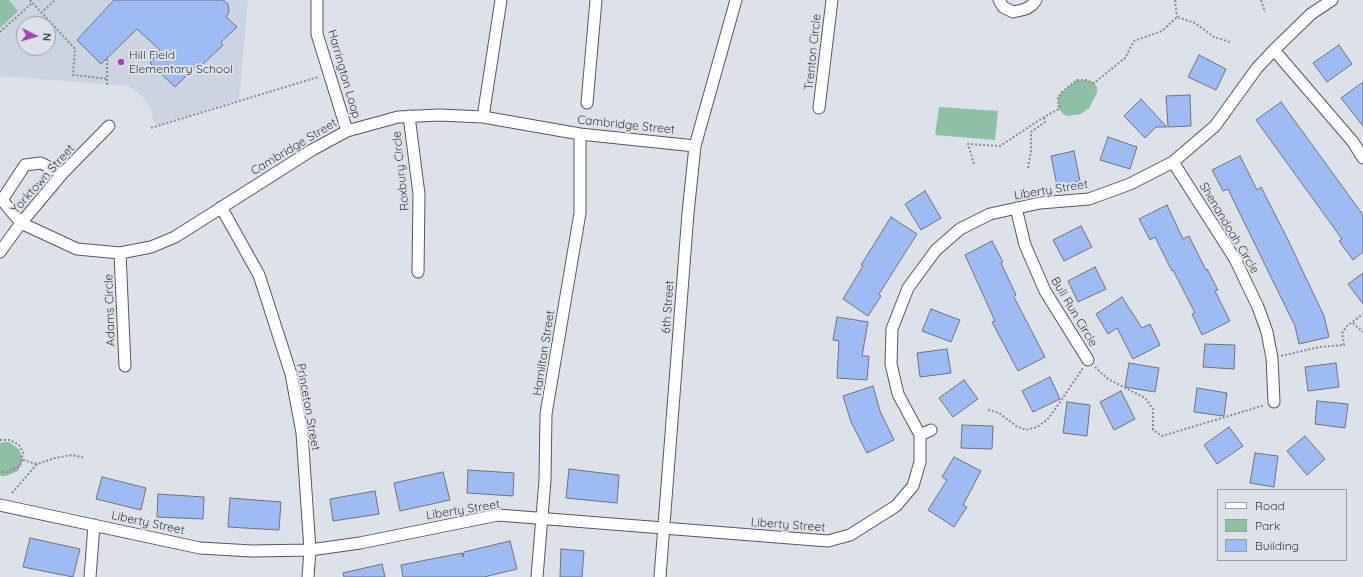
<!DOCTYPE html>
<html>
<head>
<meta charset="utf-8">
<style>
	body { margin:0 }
	#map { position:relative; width:1363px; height:577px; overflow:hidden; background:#dce1ea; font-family:Quicksand,sans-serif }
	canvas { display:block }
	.legend { position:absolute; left:1217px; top:489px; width:130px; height:72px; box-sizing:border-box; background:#dce1ea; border:1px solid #9a9ea5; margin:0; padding:5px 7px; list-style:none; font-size:12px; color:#37393d }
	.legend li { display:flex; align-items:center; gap:8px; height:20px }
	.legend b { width:20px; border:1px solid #9a9ea5 }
	.north { position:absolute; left:16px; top:16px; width:40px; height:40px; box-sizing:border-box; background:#dce1ea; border:1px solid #9a9ea5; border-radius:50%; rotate:95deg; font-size:11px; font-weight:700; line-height:16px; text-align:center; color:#37393d }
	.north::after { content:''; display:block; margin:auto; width:14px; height:18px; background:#a444ac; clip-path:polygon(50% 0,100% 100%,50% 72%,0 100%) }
</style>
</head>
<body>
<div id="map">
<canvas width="1363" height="577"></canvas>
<ul class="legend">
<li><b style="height:5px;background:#fff"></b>Road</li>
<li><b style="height:11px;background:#8fbfa5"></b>Park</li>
<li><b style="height:11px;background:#9fbbf3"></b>Building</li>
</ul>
<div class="north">N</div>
</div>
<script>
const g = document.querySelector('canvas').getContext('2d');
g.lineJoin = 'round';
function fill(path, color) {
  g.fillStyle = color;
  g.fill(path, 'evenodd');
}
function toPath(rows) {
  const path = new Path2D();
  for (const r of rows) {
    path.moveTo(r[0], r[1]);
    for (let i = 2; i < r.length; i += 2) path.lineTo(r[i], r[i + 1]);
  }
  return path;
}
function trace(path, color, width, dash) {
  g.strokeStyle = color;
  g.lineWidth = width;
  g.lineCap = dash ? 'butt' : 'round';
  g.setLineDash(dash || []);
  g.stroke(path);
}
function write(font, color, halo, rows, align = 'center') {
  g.font = font + ' Quicksand,sans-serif';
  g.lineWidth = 4;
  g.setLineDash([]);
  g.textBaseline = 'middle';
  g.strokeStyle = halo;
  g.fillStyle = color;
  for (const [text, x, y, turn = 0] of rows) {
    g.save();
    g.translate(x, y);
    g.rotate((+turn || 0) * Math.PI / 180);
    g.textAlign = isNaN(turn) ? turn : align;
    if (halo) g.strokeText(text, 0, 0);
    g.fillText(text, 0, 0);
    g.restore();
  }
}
fill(toPath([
	[0,0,248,0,239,99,158,125,153,120,151,110,143,97,129,86,0,76],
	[24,24,48,24,48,48,24,48]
]), '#ccd4e2');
fill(toPath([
	[0,0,9,0,18,11,0,28],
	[1077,80,1085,80,1094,83,1097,87,1097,93,1089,108,1081,114,1068,116,1063,114,1059,109,1058,98,1062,92],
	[939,107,998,111,995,140,935,135],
	[3,442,9,442,19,449,23,460,18,471,6,476,0,476,0,443]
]), '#8fbfa5');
const building = toPath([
	[114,0,223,0,228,4,229,12,226,17,237,27,221,42,223,45,202,65,199,63,175,87,150,63,160,50,137,29,101,64,77,40,114,0],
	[1339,45,1352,64,1327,82,1313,63,1339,45],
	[1199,55,1226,69,1216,90,1188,77,1199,55],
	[1363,82,1363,126,1341,98,1363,82],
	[1190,95,1191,126,1168,127,1166,96,1190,95],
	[1141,99,1167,127,1156,127,1145,138,1124,116,1141,99],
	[1281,102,1363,215,1363,252,1353,260,1339,241,1342,239,1256,120,1281,102],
	[1108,137,1137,147,1130,169,1100,160,1108,137],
	[1074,151,1080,181,1057,186,1051,156,1074,151],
	[1240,156,1257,190,1261,187,1288,240,1324,316,1329,337,1299,344,1295,326,1244,222,1228,189,1223,191,1212,170,1240,156],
	[925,191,941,218,921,230,905,204,925,191],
	[1167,205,1183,239,1189,236,1206,270,1207,269,1218,290,1215,291,1230,321,1202,335,1192,314,1195,313,1173,270,1172,271,1155,237,1150,240,1139,219,1167,205],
	[891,217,917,234,879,294,881,296,868,316,843,299,863,266,861,265,891,217],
	[1081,226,1092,247,1064,261,1053,240,1081,226],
	[992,241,1003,262,1001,263,1016,295,1014,297,1045,357,1018,371,992,322,995,321,965,255,992,241],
	[1095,267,1106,289,1078,302,1068,281,1095,267],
	[1363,273,1363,304,1348,284,1363,273],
	[1122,297,1142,328,1150,324,1160,345,1133,359,1117,328,1108,334,1096,314,1122,297],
	[931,309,960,320,951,342,922,331,931,309],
	[837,317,868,322,862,356,869,356,867,380,837,378,839,341,833,340,837,317],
	[1205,344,1235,345,1234,369,1203,367,1205,344],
	[947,349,951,373,920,377,917,353,947,349],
	[1129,363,1159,368,1155,392,1125,387,1129,363],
	[1336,363,1339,387,1308,391,1305,367,1336,363],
	[1050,377,1060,399,1033,412,1022,391,1050,377],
	[964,380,978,399,953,417,939,398,964,380],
	[873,386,880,411,894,440,867,453,851,422,843,396,873,386],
	[1197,388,1227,393,1224,416,1194,412,1197,388],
	[1121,391,1135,419,1114,430,1100,402,1121,391],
	[1317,401,1348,404,1345,428,1315,424,1317,401],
	[1067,402,1090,405,1087,436,1063,433,1067,402],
	[962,425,993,426,992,449,961,448,962,425],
	[1229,427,1243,446,1217,464,1204,445,1229,427],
	[1305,436,1325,459,1307,475,1287,451,1305,436],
	[1255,453,1278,456,1274,487,1250,483,1255,453],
	[954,457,981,471,963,505,967,507,954,527,928,510,947,480,942,477,954,457],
	[569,469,619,475,617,503,566,498,569,469],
	[468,470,514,473,513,496,467,493,468,470],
	[443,472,450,500,400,511,394,483,443,472],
	[102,477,146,488,141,510,96,499,102,477],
	[375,491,379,514,333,521,330,499,375,491],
	[158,494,204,497,203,519,157,517,158,494],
	[230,498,281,502,279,530,228,527,230,498],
	[30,538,80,549,73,577,23,567,30,538],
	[510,541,517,569,484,577,403,577,401,565,462,553,463,557,464,552,510,541],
	[561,549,584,551,582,577,560,577,561,549],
	[382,564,385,577,344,577,343,573,382,564]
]);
fill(building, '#9fbbf3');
trace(building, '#6f737b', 1);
const minor = toPath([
	[317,0,317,34,347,131],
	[999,0,1003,7,1013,12,1026,9,1032,5,1036,0],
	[1274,50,1353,142,1363,158],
	[587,103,596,0],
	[819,108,832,0],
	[409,116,419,194,418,272],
	[483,117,501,0],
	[1173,162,1235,259,1258,307,1267,332,1272,358,1274,402],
	[62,174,41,163,25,165,2,200,21,223,77,249,120,253,151,247,175,237,312,150,347,131,398,117,439,115,483,117,580,134,695,146],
	[221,207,259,275,291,374,302,433,310,550,308,577],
	[1016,208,1025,245,1045,291,1088,360],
	[0,252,21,223,62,174,109,126],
	[120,253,125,366],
	[920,435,931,430],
	[0,505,200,548,252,551,310,550,360,543,498,515,828,541,850,535,896,506,913,486,920,462,920,435,898,394,891,364,892,329,908,288,936,250,960,229,990,214,1040,203,1089,199,1130,184,1173,162,1215,126,1257,68,1274,50,1311,14,1332,0],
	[90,577,94,525],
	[537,577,545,480,546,414,580,213,580,134],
	[660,577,688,213,695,146,736,0]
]);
trace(minor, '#545860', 13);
trace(toPath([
	[30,0,75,49,73,75,108,79],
	[1175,0,1177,17],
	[1261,0,1265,12],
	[41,13,55,0],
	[0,32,32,3],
	[107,59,107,86],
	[151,128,318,77],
	[974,164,968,144,1000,146,1044,117,1059,109,1058,98,1062,92,1077,80,1085,80,1094,83,1125,58,1134,41,1162,31,1177,17,1195,23,1214,37,1230,42],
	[1028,168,1031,151,1031,132,1045,122,1044,117],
	[1353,323,1363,332],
	[1281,356,1319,347,1344,345,1342,333,1347,326,1363,314],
	[1095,367,1108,379,1145,398,1153,409,1153,430,1162,436,1265,405],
	[988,410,999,413,1016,426,1026,430,1037,427,1047,420,1056,408,1083,368],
	[0,440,10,440,19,445,23,452,20,466,8,472,0,472],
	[23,460,37,464],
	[12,493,37,464,55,458,72,455,85,458]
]), '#878b91', 2, [2, 2]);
trace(minor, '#fff', 11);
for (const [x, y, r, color] of [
	[121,62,4,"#a444ac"]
]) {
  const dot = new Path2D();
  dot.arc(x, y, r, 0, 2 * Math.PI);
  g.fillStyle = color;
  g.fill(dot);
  trace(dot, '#dce1ea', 1.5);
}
write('12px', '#37393d', '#dce1ea', [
	["Trenton Circle",813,52,-84],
	["Harrington Loop",344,74,74],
	["Cambridge Street",626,125,6],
	["Cambridge Street",294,147,-31],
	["Roxbury Circle",401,171,-96],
	["Yorktown Street",43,179,-48],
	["Liberty Street",1051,190,-9],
	["Shenandoah Circle",1229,228,59],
	["6th Street",668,307,-86],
	["Adams Circle",110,310,-92],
	["Bull Run Circle",1074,312,59],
	["Hamilton Street",544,353,-81],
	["Princeton Street",308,407,80],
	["Liberty Street",463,510,-9],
	["Liberty Street",148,523,12],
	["Liberty Street",788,525,4]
]);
write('12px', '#37393d', '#dce1ea', [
	["Hill Field",129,55],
	["Elementary School",129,69]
], 'left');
</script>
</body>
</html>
